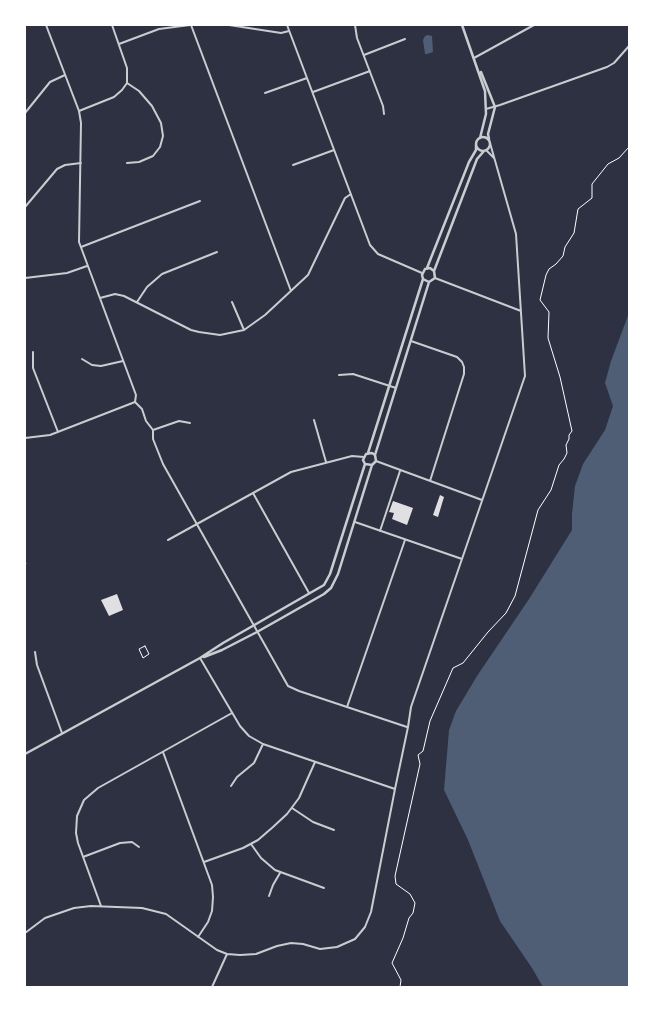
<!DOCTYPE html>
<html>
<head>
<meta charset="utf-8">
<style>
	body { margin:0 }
	#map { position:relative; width:654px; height:1012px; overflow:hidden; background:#2d3142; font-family:"Source Sans 3",sans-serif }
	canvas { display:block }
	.frame { position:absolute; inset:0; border:26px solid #fff; pointer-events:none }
</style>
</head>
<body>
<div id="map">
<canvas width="654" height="1012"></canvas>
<div class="frame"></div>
</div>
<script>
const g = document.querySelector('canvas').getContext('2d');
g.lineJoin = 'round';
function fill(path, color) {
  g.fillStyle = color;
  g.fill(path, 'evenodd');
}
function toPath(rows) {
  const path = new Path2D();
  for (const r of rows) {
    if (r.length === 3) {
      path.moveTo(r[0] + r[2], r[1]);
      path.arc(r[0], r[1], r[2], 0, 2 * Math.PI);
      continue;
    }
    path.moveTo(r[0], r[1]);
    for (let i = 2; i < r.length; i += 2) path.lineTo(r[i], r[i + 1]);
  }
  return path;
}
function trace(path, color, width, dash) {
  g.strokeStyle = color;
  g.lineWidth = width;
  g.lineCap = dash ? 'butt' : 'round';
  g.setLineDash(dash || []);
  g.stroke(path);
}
fill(toPath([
	[428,35,432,36,433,52,427,54,425,54,423,40,425,36],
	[629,313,629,987,543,987,532,968,500,921,468,840,444,790,449,730,456,711,477,676,529,599,572,530,572,514,575,486,583,464,605,430,613,406,605,383,611,361]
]), '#4f5d75');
fill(toPath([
	[440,495,444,497,438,517,433,515],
	[393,501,413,508,407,525,392,519,394,513,389,512],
	[117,594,123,610,109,616,101,600]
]), '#e0e0e3');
trace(toPath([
	[25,565,26,564],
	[145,646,149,654,143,658,139,649,145,646],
	[400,987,401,980,392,963,403,938,409,918,413,913,415,903,410,894,396,884,395,876,420,764,418,755,423,751,430,721,453,668,463,663,488,632,506,613,515,596,538,510,551,490,559,465,564,459,567,453,566,445,569,439,569,435,572,431,560,377,548,338,549,312,540,300,546,275,549,269,556,264,563,256,565,247,574,233,578,209,592,198,592,184,608,164,619,158,629,147]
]), '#fff', 1);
trace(toPath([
	[46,25,79,111,81,123,79,242,136,395,135,402,142,409,146,421,153,430,153,439,163,464,288,686,299,691,407,727],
	[191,25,291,291],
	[229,25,281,33,289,31],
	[287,25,370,245,378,254,422,273],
	[355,25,357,38,383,106,384,114],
	[119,44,159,29,190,25],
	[364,55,405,39],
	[474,58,534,25],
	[127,83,139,91,152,106,161,123,163,136,160,147,153,156,139,162,127,163],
	[313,92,370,71],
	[265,93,307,78],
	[486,109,500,105,607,67,614,63,629,46],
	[79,111,114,97,122,90,127,83,127,68,112,25],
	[25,113,50,82,65,75],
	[486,150,494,158],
	[293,165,334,150],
	[25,207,57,169,65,165,81,163],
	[81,247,200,201],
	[25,278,67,273,87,266],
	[435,278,521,311],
	[100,298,115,294,124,296,191,330,199,332,220,335,244,330,265,315,308,275,345,198,351,194],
	[137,302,147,287,162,274,217,252],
	[232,302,244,330],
	[411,341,457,357,462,362,464,367,464,374,430,481],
	[33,352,33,368,58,432],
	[82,359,92,365,101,366,123,361],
	[339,375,353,374,396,388],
	[314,420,326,462],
	[153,430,179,421,190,423],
	[25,438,50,435,135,402],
	[376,461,482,500],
	[253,493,309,593],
	[355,522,462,559],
	[380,531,400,471],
	[168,540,291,472,352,456,364,457],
	[35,652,37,665,62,733],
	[200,658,240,726,249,736,263,744,395,789],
	[347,707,405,540],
	[163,752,212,885,213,897,212,911,208,922,198,937],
	[231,786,237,777,254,763,263,744],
	[292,808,313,822,334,830],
	[251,844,261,858,275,870,324,888],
	[83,857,120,843,132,842,139,847],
	[204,862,243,848,258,840,273,827,287,814,299,798,315,762],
	[269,896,273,885,280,873],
	[101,906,78,843,76,833,77,816,84,800,98,788,232,713],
	[25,933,45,918,74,908,91,906,142,908,166,914,217,950,227,954,240,955,256,954,277,946,291,943,303,944,320,949,337,947,355,939,365,927,371,912,395,789,408,727,411,707,525,376,516,234,490,143],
	[212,987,227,954]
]), '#caccd0', 2);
trace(toPath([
	[462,25,485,91,486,114,480,138],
	[481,72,495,107,488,134,489,139],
	[483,144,7],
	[427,268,469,162,476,150,476,145],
	[434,271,430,268,425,269,422,275,423,279,429,282,435,278,434,271,477,159,484,151],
	[368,453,423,279],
	[375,455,372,453,366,454,363,460,365,464,372,465,376,461,375,455,429,282],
	[204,657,222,650,257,632,324,594,331,588,338,574,372,465],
	[25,754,200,658,223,643,324,585,330,574,365,464]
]), '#caccd0', 2.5);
</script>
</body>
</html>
